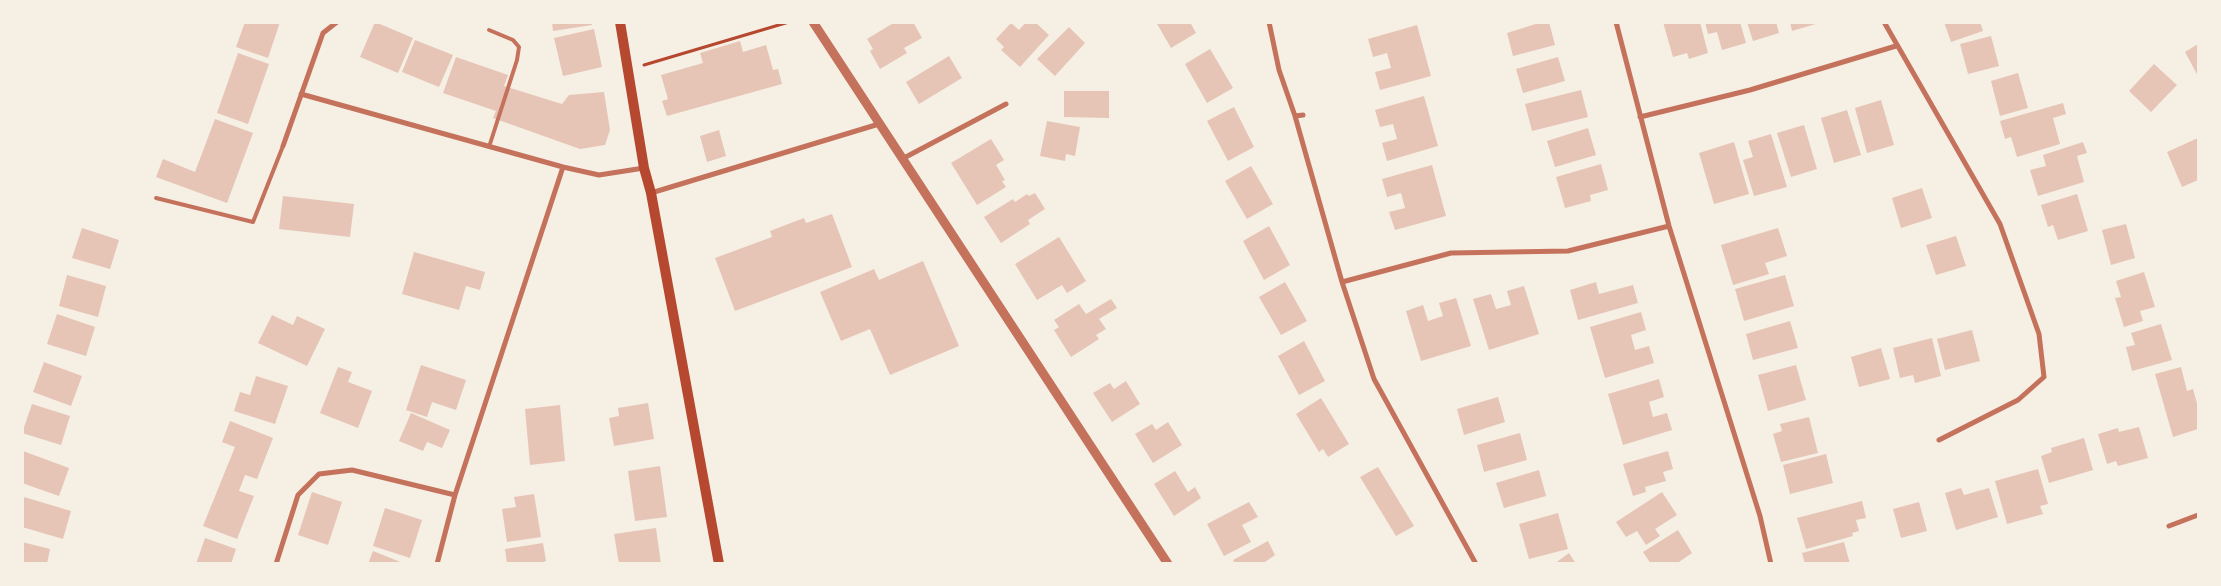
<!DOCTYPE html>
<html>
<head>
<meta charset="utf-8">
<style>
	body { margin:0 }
	#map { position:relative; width:2221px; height:586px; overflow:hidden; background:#f6efe4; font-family:"Libre Baskerville",serif }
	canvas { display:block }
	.frame { position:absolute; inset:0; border:24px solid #f6efe4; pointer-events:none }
</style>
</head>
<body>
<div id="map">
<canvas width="2221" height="586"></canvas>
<div class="frame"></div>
</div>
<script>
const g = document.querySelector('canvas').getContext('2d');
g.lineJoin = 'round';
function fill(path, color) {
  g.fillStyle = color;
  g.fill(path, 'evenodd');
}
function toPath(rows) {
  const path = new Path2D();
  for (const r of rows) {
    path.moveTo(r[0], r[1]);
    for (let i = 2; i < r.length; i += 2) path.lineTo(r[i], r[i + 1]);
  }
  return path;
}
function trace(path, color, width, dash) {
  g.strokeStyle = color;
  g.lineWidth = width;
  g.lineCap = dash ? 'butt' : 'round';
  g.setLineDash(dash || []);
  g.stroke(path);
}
fill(toPath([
	[245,22,280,22,268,58,236,47],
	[375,22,413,38,398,73,360,57],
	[552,22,592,22,592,25,553,31],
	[895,22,913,22,922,38,904,48,907,53,880,69,870,51,873,49,867,39],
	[1026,22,1035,22,1049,35,1020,67,1001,50,1004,47,996,39,1011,23,1019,30],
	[1156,22,1190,22,1196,33,1171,48],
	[1542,22,1549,22,1555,45,1513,56,1507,33],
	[1663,22,1700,22,1708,53,1689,59,1687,53,1673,57],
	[1705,22,1740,22,1746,43,1722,50,1717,32,1708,34],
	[1747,22,1776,22,1779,33,1753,41],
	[1790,22,1819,22,1819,23,1792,31],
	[1944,22,1980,22,1983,31,1951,42],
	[1417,25,1431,76,1380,90,1375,72,1391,68,1387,53,1373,57,1368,39],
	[1069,27,1085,43,1055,76,1037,59],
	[594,29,602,67,563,76,554,38],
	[1991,36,1999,66,1968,74,1960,44],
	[415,40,453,55,439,87,402,72],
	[740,41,743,52,766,45,773,70,778,69,782,84,667,116,662,101,668,99,661,75,703,63,700,53],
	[2198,44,2198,76,2185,52],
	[1210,49,1233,88,1207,103,1185,64],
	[238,53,269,64,248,124,217,113],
	[949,56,962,78,919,104,906,82],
	[456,57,508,75,504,86,562,104,569,95,604,92,610,130,605,145,580,149,493,118,496,111,443,93],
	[1558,57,1565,81,1523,93,1516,69],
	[2154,64,2177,85,2151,112,2129,91],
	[2018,73,2028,108,2000,116,1991,81],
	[1581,90,1588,117,1532,131,1525,104],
	[1064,91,1109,91,1109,118,1064,117],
	[1424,96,1438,146,1387,161,1382,143,1397,139,1393,124,1380,127,1375,110],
	[1881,100,1894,145,1867,153,1855,108],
	[2063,103,2066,114,2053,118,2060,144,2017,157,2011,137,2005,139,2000,121],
	[1234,107,1254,147,1228,161,1207,121],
	[1847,110,1861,155,1834,163,1821,118],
	[215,119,253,133,227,203,156,177,163,159,195,172],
	[1047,121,1080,127,1075,156,1066,154,1065,161,1040,156],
	[1804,125,1817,169,1791,177,1777,133],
	[1588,128,1596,155,1555,167,1547,141],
	[719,130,726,156,707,162,700,136],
	[1771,134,1787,187,1754,196,1743,160,1753,157,1748,141],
	[2198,138,2198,180,2182,187,2167,152],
	[991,139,1004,160,996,165,1005,180,1002,181,1006,187,977,205,951,163],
	[1734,142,1749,194,1714,204,1699,153],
	[2083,142,2087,153,2077,156,2084,182,2038,196,2030,170,2046,166,2043,155],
	[1601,164,1608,190,1590,195,1591,201,1565,208,1556,177],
	[1432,165,1446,216,1395,230,1389,212,1405,208,1401,193,1387,197,1382,179],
	[1251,166,1273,204,1247,219,1225,181],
	[1922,188,1932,218,1901,228,1892,198],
	[1035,193,1045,209,1028,220,1030,224,1001,243,984,217,1013,199,1015,202,1027,194,1029,196],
	[2077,194,2088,231,2058,240,2053,225,2048,227,2041,205],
	[283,196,354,204,350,237,279,229],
	[832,214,852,267,735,311,715,258,772,237,770,231,804,218,806,223],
	[2126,224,2135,258,2111,265,2102,230],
	[1269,226,1290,265,1264,280,1243,241],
	[82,228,119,240,110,269,72,258],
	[1778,228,1787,256,1765,263,1769,274,1733,285,1721,245],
	[1956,236,1966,266,1936,275,1926,245],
	[1059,237,1086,281,1067,293,1062,285,1037,300,1015,264],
	[414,252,485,272,480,290,466,286,459,310,402,294],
	[923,261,959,346,890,375,870,329,841,341,820,292,874,269,879,280],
	[2144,272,2155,307,2140,311,2143,321,2124,327,2115,298,2121,297,2116,281],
	[67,275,106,286,98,317,59,306],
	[1785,275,1794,306,1744,321,1735,289],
	[1285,282,1307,321,1281,335,1259,297],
	[1596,282,1599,294,1633,285,1638,303,1578,320,1570,290],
	[1524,286,1539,334,1489,350,1473,299,1491,294,1496,309,1511,305,1507,291],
	[1456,298,1471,346,1421,361,1406,311,1423,305,1428,321,1443,316,1439,303],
	[1111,299,1117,308,1099,319,1106,329,1096,335,1099,339,1071,357,1054,330,1059,327,1054,320,1079,304,1086,314],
	[1641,312,1646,330,1631,335,1635,350,1649,346,1654,363,1605,378,1590,327],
	[57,314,95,327,86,356,47,344],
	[272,315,293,325,297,316,325,329,307,366,258,343],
	[1790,321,1798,348,1753,360,1746,334],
	[2161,324,2172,360,2132,371,2126,347,2135,345,2131,333],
	[1972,330,1980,361,1945,370,1937,339],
	[1932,338,1941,376,1915,383,1913,375,1900,378,1893,348],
	[1304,341,1325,381,1299,395,1278,356],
	[1881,348,1890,379,1859,387,1851,357],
	[44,362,82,376,71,406,33,392],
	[421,365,466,380,456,410,432,402,427,417,406,410],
	[1796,365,1806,400,1768,411,1758,375],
	[338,367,352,372,348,382,372,391,358,428,320,413],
	[2181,367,2187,391,2193,389,2198,407,2198,429,2173,437,2155,374],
	[256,376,288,386,275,424,234,411,240,392,250,395],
	[1659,379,1664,397,1649,402,1653,417,1667,413,1672,430,1623,445,1608,394],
	[1126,381,1140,404,1112,422,1093,393,1110,383,1114,389],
	[1498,397,1505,422,1464,435,1457,409],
	[1321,398,1349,444,1328,457,1323,449,1319,452,1296,414],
	[648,403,654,439,614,446,609,418,619,416,618,408],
	[32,404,70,416,61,445,22,433],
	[560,405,565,461,530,465,525,409],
	[411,413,450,430,442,448,427,442,423,451,399,441],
	[1809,417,1818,453,1781,462,1773,434,1782,431,1780,424],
	[230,421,273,438,257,479,245,475,239,491,254,496,237,539,203,526,235,447,222,442],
	[1168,422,1182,445,1153,463,1135,434,1152,424,1156,430],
	[2139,427,2148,458,2118,466,2116,461,2107,464,2098,434,2118,428,2119,432],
	[1520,433,1527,460,1484,472,1477,445],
	[2084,438,2093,470,2049,483,2041,456,2052,452,2051,448],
	[23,451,69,468,59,496,22,483],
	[1668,451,1673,469,1663,472,1666,481,1645,487,1646,492,1633,496,1623,464],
	[1826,454,1833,483,1790,494,1783,465],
	[660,466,667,517,635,521,628,471],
	[1378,467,1414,526,1396,536,1360,477],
	[2038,469,2048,504,2040,506,2043,514,2007,524,1995,481],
	[1539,470,1546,496,1504,508,1496,483],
	[1175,471,1188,492,1195,487,1201,498,1174,516,1154,484],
	[1961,488,1964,495,1989,488,1998,517,1956,530,1945,493],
	[312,492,342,502,328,545,298,535],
	[1662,492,1677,515,1655,529,1660,536,1646,545,1637,531,1626,537,1616,522],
	[534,494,541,537,507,542,502,509,516,507,514,497],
	[24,497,71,511,63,539,22,527],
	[1862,501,1866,518,1856,520,1859,531,1852,533,1853,536,1806,549,1797,518],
	[1249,502,1258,517,1242,525,1251,542,1224,556,1207,524],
	[1919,502,1927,531,1901,538,1893,509],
	[385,508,422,520,410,558,373,546],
	[1558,513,1568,549,1529,559,1519,524],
	[656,528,661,564,619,564,614,534],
	[1678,530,1692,553,1676,564,1651,564,1643,552],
	[205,538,236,549,231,564,196,564],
	[1268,541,1275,555,1262,564,1235,564,1233,560],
	[22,542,50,549,47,564,22,564],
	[1844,542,1850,564,1805,564,1802,553],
	[543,543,546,561,537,564,507,564,505,549],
	[373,551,403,563,403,564,368,564],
	[1569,553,1576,564,1554,564]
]), '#e6c5b7');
trace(toPath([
	[644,65,789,22]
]), '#b5482f', 3);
trace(toPath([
	[489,30,513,40,519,47,517,60,489,147],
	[156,198,253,222,283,146]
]), '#c5725c', 4);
trace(toPath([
	[1269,22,1279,70,1295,116,1342,282,1374,379,1476,564],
	[1616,22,1669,226,1760,516,1771,564],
	[1884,22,2000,224,2039,334,2044,377,2018,400,1939,440],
	[301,94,563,167,599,175,644,168],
	[1295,116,1303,115],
	[1640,117,1750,90,1896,46],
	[283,146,323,33,337,22],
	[902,159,1006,104],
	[651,193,879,124],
	[1342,282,1451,253,1568,251,1669,226],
	[2169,526,2198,515],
	[276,564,298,495,319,474,352,470,455,495],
	[437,564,455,495,563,167]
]), '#c5725c', 5);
trace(toPath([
	[813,22,1168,564]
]), '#c5725c', 9);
trace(toPath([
	[620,22,644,168,651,193,719,564]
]), '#b5482f', 10);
</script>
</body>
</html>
